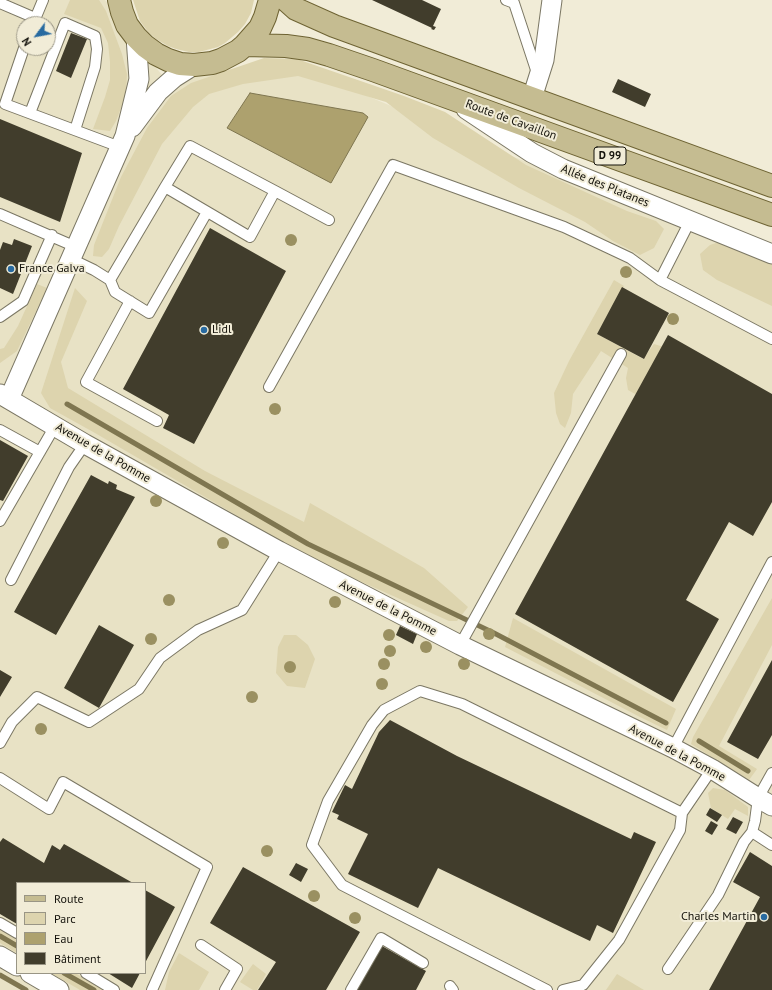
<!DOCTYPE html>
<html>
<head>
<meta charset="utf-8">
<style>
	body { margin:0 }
	#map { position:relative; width:772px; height:990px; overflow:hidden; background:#f1ecd7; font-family:"PT Sans",sans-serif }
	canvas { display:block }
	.legend { position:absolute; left:16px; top:882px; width:130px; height:92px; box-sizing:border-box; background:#f1ecd7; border:1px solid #999585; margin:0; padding:5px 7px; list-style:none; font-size:12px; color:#14120b }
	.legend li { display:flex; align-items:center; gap:8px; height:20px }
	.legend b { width:20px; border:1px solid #999585 }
	.north { position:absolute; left:16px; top:16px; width:40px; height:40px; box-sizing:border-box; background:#f1ecd7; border:1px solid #999585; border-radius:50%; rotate:238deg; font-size:11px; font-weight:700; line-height:16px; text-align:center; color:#14120b }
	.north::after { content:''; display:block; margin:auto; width:14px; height:18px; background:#286aa0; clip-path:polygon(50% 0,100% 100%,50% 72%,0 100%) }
</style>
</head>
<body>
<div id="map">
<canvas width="772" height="990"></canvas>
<ul class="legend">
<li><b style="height:5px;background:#c5bc91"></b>Route</li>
<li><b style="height:11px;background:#ddd4ae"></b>Parc</li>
<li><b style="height:11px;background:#ada16e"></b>Eau</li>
<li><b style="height:11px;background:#413d2c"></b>Bâtiment</li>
</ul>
<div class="north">N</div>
</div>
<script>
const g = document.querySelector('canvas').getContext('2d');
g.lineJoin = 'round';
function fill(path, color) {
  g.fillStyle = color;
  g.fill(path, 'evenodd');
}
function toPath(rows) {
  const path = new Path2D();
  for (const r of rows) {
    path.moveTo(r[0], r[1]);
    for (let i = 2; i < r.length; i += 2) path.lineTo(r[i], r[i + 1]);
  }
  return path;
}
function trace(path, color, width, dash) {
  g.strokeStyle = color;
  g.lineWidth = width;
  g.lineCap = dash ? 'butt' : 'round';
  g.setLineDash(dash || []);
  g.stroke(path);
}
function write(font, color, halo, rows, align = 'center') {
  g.font = font + ' "PT Sans",sans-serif';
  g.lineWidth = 4;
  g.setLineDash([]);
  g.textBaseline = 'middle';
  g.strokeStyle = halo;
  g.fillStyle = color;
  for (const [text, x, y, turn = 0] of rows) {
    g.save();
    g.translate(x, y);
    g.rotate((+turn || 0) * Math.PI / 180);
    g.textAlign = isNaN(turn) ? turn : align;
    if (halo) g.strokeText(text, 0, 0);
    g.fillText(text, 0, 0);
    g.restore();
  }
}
fill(toPath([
	[0,0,105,0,130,35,162,75,195,77,278,59,772,264,772,990,0,990],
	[24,24,48,24,48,48,24,48],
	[17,883,145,883,145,973,17,973]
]), '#e8e2c5');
fill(toPath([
	[70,0,99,0,106,11,122,54,127,74,126,95,116,121,110,131,93,129,105,97,110,80,110,62,108,43,101,28,64,14],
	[133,0,254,0,251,13,245,24,238,32,225,43,218,47,199,52,189,52,176,49,168,46,156,39,148,32,140,21],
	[264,58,297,59,404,96,445,112,526,165,627,211,656,221,664,229,654,248,640,255,613,241,585,222,519,188,433,138,386,102,298,76,243,84,209,94,193,107,162,144,119,226,109,249,102,257,93,256,94,245,121,177,147,128,171,96,191,83],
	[719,242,772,264,772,306,717,280,703,270,700,254,710,245],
	[614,280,624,286,597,334,643,359,654,344,664,347,637,395,628,390,626,378,628,368,601,351,573,394,571,413,565,428,560,424,556,413,554,393,569,361],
	[37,284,47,288,17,351,0,363,0,349,4,348,18,326],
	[75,288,87,301,61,362,68,388,205,471,304,522,310,503,424,568,468,607,457,621,449,621,315,561,95,433,50,408,41,393],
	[772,598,772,645,719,746,757,769,749,780,691,744,693,737],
	[513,618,676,709,667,730,640,717,505,647],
	[284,635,296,635,308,645,315,659,305,688,287,686,276,673,278,647],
	[713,788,725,790,748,807,748,816,735,809,728,819,711,808,708,793],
	[0,930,17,940,17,953,0,943],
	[179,953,209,972,199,990,165,990,169,972],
	[253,964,266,974,257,990,253,990,240,982],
	[51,973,75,973,104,990,80,990],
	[617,974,644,990,606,990]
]), '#ddd4ae');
const water = toPath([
	[250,93,363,113,368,117,331,183,227,128,250,93]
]);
fill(water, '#ada16e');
trace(water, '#7f7650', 1);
trace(toPath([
	[67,404,308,544,494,633,666,723],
	[699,741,748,771],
	[0,936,17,946],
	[64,973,94,990],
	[0,975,26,990]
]), '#7f7650', 5);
fill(toPath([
	[372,0,422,0,441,9,433,26,436,27,434,30,431,29,432,28],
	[71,33,87,39,71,78,56,71],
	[618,79,651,94,645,107,612,92],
	[0,119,82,153,60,222,0,197],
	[210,228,286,271,194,444,163,428,169,415,123,389],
	[14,239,32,246,13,294,0,288,0,250,3,242,12,245],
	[622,287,669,313,644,359,597,334],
	[668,335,772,394,772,502,753,536,729,522,686,600,719,619,673,702,515,614],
	[0,440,28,456,3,501,0,500],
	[91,475,108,484,109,481,117,485,116,489,135,497,56,635,14,612],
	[99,625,134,645,99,708,64,688],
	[400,626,417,634,413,644,396,635],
	[772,660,772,735,758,759,727,742],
	[0,670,12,677,0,697],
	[390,720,457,756,631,839,634,832,656,842,613,933,597,925,590,941,438,868,418,908,348,874,368,834,337,819,339,815,332,812,345,785,352,789,379,732],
	[710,808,722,815,717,822,706,815],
	[733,817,743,822,736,834,726,829],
	[711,821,718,825,712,835,705,831],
	[3,838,44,863,52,845,60,850,64,844,133,883,17,883,17,924,0,914,0,842],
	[750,852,772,866,772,990,709,990,760,897,733,882],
	[296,863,308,869,301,882,289,875],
	[243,867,360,932,326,990,258,990,276,962,210,923],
	[145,890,175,907,145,963],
	[382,946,426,971,416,990,357,990],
	[108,973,140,973,132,988]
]), '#413d2c');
const service = toPath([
	[506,0,514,3,537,73],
	[0,3,35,18],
	[33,24,43,0],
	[24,48,5,104,120,147],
	[30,113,65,23,95,36,97,49,95,67,75,130],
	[275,191,329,220],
	[0,214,76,247],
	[690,221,660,280,772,339],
	[71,259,94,270,110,280,115,292,149,313,207,212],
	[110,280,165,187,190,146,275,191,250,237,165,187],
	[130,301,86,382,157,421],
	[0,317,23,301,52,235],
	[269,387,393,165,564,227,630,258,660,280],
	[0,430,40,452],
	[0,521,55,426],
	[11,580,69,467,85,444],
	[460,645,621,354],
	[0,743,12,722,37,697,89,722,139,689,160,658,198,630,242,610,279,551],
	[673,748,772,562],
	[772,773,758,798,755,821,752,832,772,845],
	[0,778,49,809,63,782,207,867,152,990],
	[0,923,17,933],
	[201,945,237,969,225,990],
	[668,969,718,895,744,842,752,832],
	[86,973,114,990],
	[450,986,453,990],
	[351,990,381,938,423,963],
	[547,990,342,885,312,845,328,801,372,725,384,710,420,691,462,704,682,813],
	[563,990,583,985,619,940,680,830,682,813,712,769]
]);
const minor = toPath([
	[532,98,544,60,552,0],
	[466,109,532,153,563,169,772,254],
	[132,127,158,92,175,77,194,65],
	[0,394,85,444,279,551,460,645,673,748,712,769,758,798,772,806],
	[9,399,125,136,139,79,136,37],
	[0,956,17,966],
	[30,973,59,990]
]);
const primary = toPath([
	[119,0,122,12,127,25,136,37,145,46,156,54,168,60,180,64,194,65,212,63,221,60,238,51,245,45,260,28,265,17,270,0],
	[286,0,296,9,334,26,772,186],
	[245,45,286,46,308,49,329,55,373,70,772,215]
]);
trace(service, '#7b7764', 12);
trace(minor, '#7b7764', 21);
trace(primary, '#6e6333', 24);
trace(service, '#fff', 10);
trace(minor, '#fff', 19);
trace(primary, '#c5bc91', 22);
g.fillStyle = '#9a9061';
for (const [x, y] of [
	[291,240],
	[626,272],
	[673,319],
	[275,409],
	[156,501],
	[223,543],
	[169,600],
	[335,602],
	[489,634],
	[389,635],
	[151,639],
	[426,647],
	[390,651],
	[384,664],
	[464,664],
	[290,667],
	[382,684],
	[252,697],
	[41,729],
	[267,851],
	[314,896],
	[355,918]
]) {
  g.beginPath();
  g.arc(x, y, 6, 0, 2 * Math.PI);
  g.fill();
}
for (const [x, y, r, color] of [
	[11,269,4,"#286aa0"],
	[204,330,4,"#286aa0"],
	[764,917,4,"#286aa0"]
]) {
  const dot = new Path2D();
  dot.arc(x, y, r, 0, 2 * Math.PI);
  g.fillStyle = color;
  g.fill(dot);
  trace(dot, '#f1ecd7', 1.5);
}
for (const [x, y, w] of [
	[610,156,32]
]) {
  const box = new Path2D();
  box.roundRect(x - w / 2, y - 9, w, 18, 3);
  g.fillStyle = '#f1ecd7';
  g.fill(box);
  trace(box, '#14120b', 1);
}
write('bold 11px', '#14120b', null, [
	["D 99",610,156]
]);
write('12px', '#14120b', '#f1ecd7', [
	["Route de Cavaillon",511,120,20],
	["Allée des Platanes",605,186,22],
	["Avenue de la Pomme",103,453,30],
	["Avenue de la Pomme",388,608,27],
	["Avenue de la Pomme",677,753,28]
]);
write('12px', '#14120b', '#f1ecd7', [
	["France Galva",19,269],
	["Lidl",212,330],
	["Charles Martin",756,917,"right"]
], 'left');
</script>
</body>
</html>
